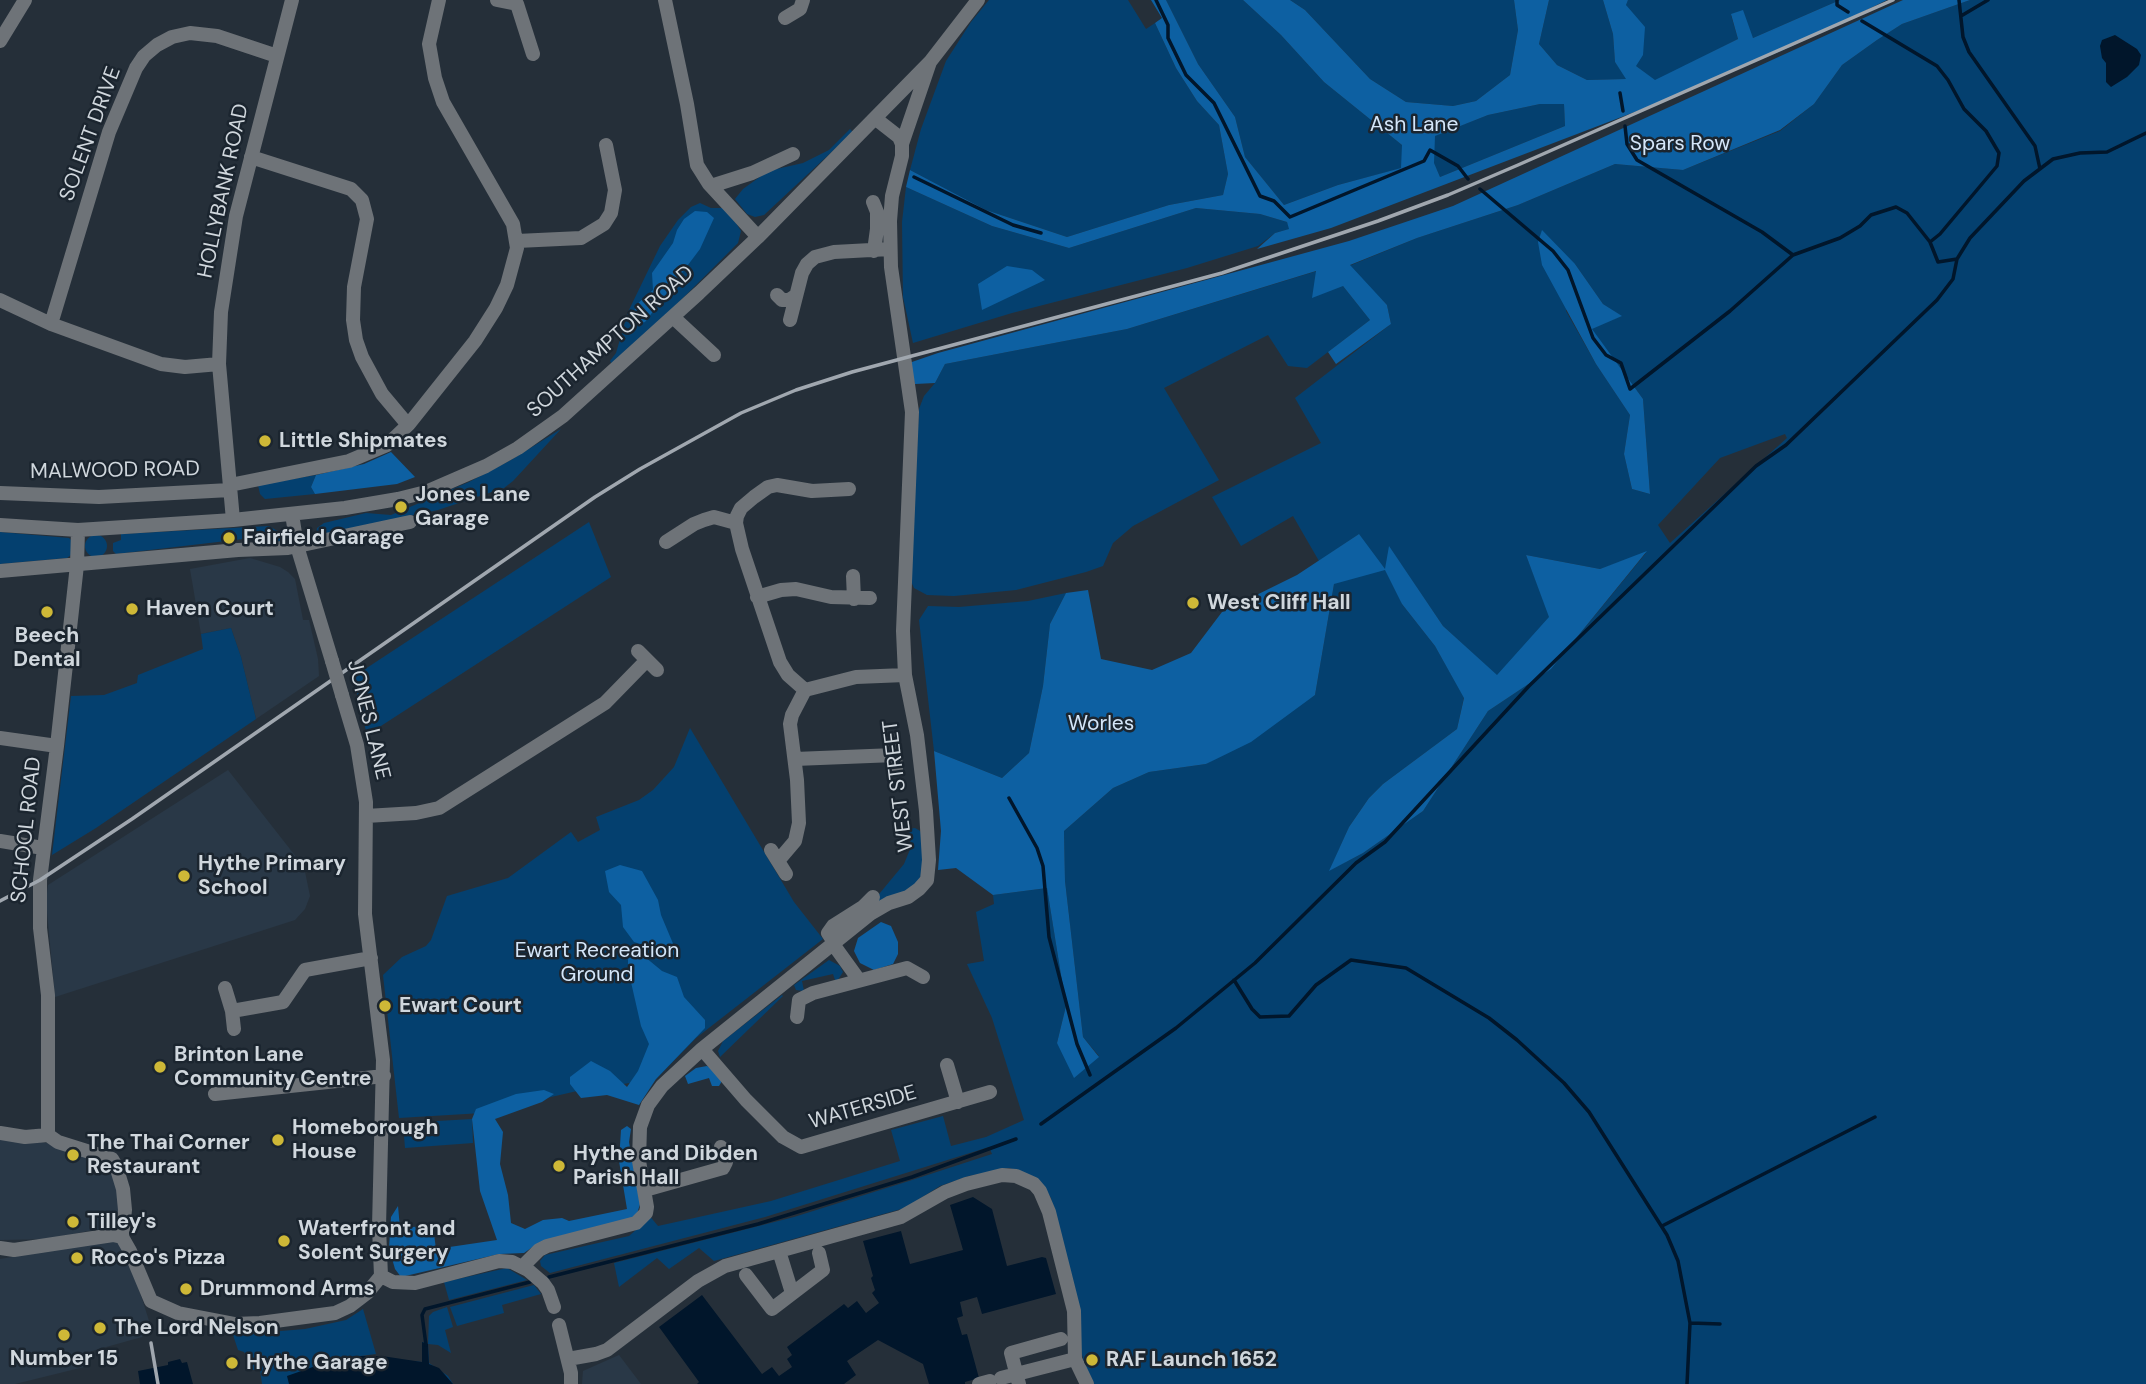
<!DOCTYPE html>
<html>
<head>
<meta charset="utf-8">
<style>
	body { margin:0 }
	canvas { display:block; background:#252f39 }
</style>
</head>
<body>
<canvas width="2146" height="1384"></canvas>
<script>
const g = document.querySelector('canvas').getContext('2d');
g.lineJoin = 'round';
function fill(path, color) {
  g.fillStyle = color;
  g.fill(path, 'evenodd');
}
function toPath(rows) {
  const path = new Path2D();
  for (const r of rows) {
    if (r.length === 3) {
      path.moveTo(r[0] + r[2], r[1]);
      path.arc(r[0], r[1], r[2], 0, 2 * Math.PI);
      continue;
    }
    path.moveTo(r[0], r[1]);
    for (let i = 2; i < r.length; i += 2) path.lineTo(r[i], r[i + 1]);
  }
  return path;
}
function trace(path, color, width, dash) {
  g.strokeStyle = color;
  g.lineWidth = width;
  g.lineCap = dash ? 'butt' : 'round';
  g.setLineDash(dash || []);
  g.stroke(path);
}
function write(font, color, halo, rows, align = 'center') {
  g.font = font + ' "DM Sans",sans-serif';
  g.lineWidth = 5;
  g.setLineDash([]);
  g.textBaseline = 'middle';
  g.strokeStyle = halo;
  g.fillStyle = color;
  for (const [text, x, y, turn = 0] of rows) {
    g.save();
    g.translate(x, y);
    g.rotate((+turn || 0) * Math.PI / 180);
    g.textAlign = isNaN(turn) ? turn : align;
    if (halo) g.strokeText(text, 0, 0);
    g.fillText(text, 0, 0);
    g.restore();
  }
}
fill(toPath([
	[250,558,280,567,288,572,295,579,303,620,309,620,318,659,319,676,256,719,241,657,231,628,201,634,190,569],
	[228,770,304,867,310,896,305,909,295,920,55,997,46,901,48,885],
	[0,1135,53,1144,93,1154,113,1168,122,1208,108,1227,48,1239,0,1240],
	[106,1241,119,1242,137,1283,150,1324,142,1337,81,1354,84,1367,15,1384,0,1384,0,1259],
	[619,1355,641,1384,582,1384,583,1371]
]), '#293847');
fill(toPath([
	[989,0,1128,0,1146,29,1155,23,1176,68,1197,101,1219,125,1228,174,1223,195,1169,205,1067,237,986,210,910,170,921,129,946,61,971,22],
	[1166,0,1243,0,1281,35,1324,82,1402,145,1402,168,1338,185,1284,205,1245,157,1235,117,1198,64],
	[1290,0,1514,0,1518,30,1510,75,1476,101,1453,106,1406,102,1370,79,1305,10],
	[1549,0,1603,0,1613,34,1615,62,1627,79,1587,80,1557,65,1539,44],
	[1628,0,1840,0,1753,38,1731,15,1738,39,1655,81,1636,66,1626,4],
	[1970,0,2146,0,2146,1384,1094,1384,1086,1370,1080,1347,1081,1321,1051,1198,1037,1178,1009,1168,969,1176,940,1186,905,1208,714,1261,699,1248,669,1269,657,1258,619,1287,614,1263,794,1217,909,1181,992,1154,989,1147,765,1217,550,1273,541,1266,540,1261,545,1255,629,1236,637,1229,648,1214,658,1226,771,1201,900,1161,891,1130,943,1116,951,1146,986,1137,1024,1120,992,1018,967,964,984,961,976,912,994,904,993,895,1047,888,1066,1006,1057,1043,1099,1056,1083,1037,1065,881,1064,831,1113,788,1149,772,1206,764,1315,695,1334,584,1359,534,1319,561,1293,516,1241,546,1212,497,1321,443,1295,398,1391,324,1387,305,1349,266,1417,238,1518,205,1615,164,1683,170,1780,131,1814,104,1842,65,1877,40,1902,24],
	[1575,264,1603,304,1621,316,1591,329,1643,399,1650,494,1632,489,1624,454,1630,415,1596,364,1566,311],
	[1785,434,1787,438,1670,543,1658,525,1720,458],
	[1389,547,1443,626,1497,676,1550,617,1526,555,1600,569,1646,553,1551,669,1488,711,1423,811,1363,853,1330,870,1349,827,1369,798,1383,784,1457,729,1464,697,1435,646,1402,604],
	[1540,104,1564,104,1565,126,1440,177,1434,164,1434,136,1488,115],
	[850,129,853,132,764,215,755,217,747,214,735,199,743,189,768,171,803,163,829,150],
	[906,187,992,226,1069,248,1196,208,1260,214,1287,222,1290,229,1275,233,1258,246,1187,268,1012,313,913,343,903,297,902,222],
	[700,203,711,208,723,208,736,223,741,231,738,243,671,310,612,364,610,361,616,353,628,312,660,246,678,220,691,207],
	[1317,271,1343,286,1370,320,1307,368,1288,366,1268,335,1164,388,1219,480,1133,526,1113,543,1103,566,1086,572,1016,590,954,596,927,595,914,588,910,579,919,409,924,396,935,383,945,364,1127,329],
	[561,429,513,481,504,488,438,510,316,536,317,528,324,523,366,513,391,515,469,482,511,460],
	[316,475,311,487,315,494,265,499,260,494,258,485],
	[589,522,611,577,367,735,353,677],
	[269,526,281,533,281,540,278,542,243,539,116,554,113,551,113,543,121,540,121,534],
	[0,532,69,538,72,541,71,555,67,558,0,564],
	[96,546,11],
	[1066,593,1050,624,1043,686,1029,753,1002,778,934,751,919,620,928,606,959,607,1028,601],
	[231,628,241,657,256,719,96,828,52,855,71,696,104,695,137,683,138,675,203,649,201,634],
	[690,728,794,902,823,939,696,1038,656,1079,577,1091,482,1113,399,1118,383,975,402,957,426,946,431,940,447,896,508,878,571,832,578,842,600,830,596,817,639,800,653,790,674,767],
	[915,828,922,832,925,854,920,880,915,887,871,907,870,905,904,864,911,847,909,829],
	[829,960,840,966,843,972,836,983,833,974,802,981,804,991,796,990,794,985],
	[782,995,783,996,720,1057,718,1051,723,1041],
	[472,1119,473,1143,405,1148,403,1123],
	[507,1268,527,1280,449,1300,444,1282],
	[534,1285,541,1294,502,1305,504,1313,457,1326,450,1307],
	[447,1307,453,1327,445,1330,451,1353,438,1345,428,1344,429,1363,448,1376,453,1384,262,1384,260,1370,253,1370,250,1355,246,1355,244,1352,238,1350,233,1335,305,1329,346,1320,363,1309,376,1354,360,1356,422,1362,422,1342,428,1344,429,1316,433,1312]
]), '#04406f');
fill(toPath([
	[1151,0,1166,0,1198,64,1235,117,1245,157,1284,205,1338,185,1401,168,1402,145,1324,82,1281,35,1243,0,1290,0,1305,10,1370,79,1406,102,1453,106,1476,101,1510,75,1518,30,1514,0,1549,0,1539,44,1557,65,1587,80,1626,79,1615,62,1613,34,1603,0,1628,0,1626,5,1645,27,1643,55,1636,66,1655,80,1738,39,1731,14,1743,10,1753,38,1840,0,1887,0,1790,47,1666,100,1331,228,1257,249,1275,233,1289,229,1287,222,1260,214,1196,208,1069,248,992,226,906,187,910,170,986,210,1067,237,1169,205,1223,195,1228,174,1219,125,1197,101,1176,68,1155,23,1162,18],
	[1540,104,1564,104,1565,126,1440,177,1434,163,1435,136,1488,115],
	[1903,0,1970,0,1902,24,1877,40,1842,65,1814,104,1780,130,1683,170,1615,164,1518,205,1417,238,1350,265,1387,305,1391,324,1336,364,1328,352,1370,320,1343,286,1312,298,1316,271,1127,329,945,364,935,383,915,384,909,363,938,353,1349,241,1453,206],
	[695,211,707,212,714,218,700,249,645,322,639,324,632,319,636,305,653,290,652,273,673,243,677,230,684,219],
	[1542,230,1575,264,1603,304,1622,316,1592,329,1643,399,1650,494,1632,489,1624,454,1630,415,1596,364,1542,265,1538,242],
	[1007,266,1032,270,1045,280,982,310,978,284],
	[391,452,415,477,397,484,315,494,311,487,316,475,364,464],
	[1359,534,1385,569,1389,546,1443,626,1497,675,1549,617,1526,555,1600,569,1647,551,1551,669,1488,711,1423,811,1363,853,1329,871,1349,827,1369,798,1383,784,1457,729,1464,698,1435,646,1402,604,1385,570,1334,584,1315,695,1251,742,1206,764,1149,772,1113,788,1064,831,1065,881,1083,1037,1099,1057,1074,1078,1057,1043,1066,1006,1047,888,993,895,956,868,938,870,941,831,934,751,1002,778,1029,753,1043,686,1050,624,1066,593,1088,590,1101,659,1152,670,1191,653,1222,612,1297,575],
	[620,865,642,871,658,900,661,915,677,953,665,959,647,946,634,942,623,927,621,905,609,892,605,871],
	[881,922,891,926,898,942,898,954,893,964,874,970,860,963,854,951,858,938],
	[628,955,645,957,662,971,677,977,684,997,705,1020,705,1028,656,1079,639,1105,607,1095,581,1098,570,1084,570,1077,591,1061,610,1071,627,1087,638,1071,649,1044,641,1026,628,969],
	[707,1066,714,1070,722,1081,719,1086,712,1086,709,1078,688,1084,685,1076,696,1068],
	[544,1090,554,1094,542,1102,495,1119,503,1132,500,1164,508,1195,511,1223,525,1229,543,1220,562,1218,569,1221,627,1209,619,1161,621,1130,627,1126,631,1129,629,1142,640,1204,637,1214,625,1223,534,1246,524,1253,499,1254,401,1277,395,1269,389,1248,391,1217,398,1206,400,1228,425,1226,434,1234,436,1249,497,1240,480,1191,472,1119,476,1109,516,1094]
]), '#0d60a2');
fill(toPath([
	[2115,35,2137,49,2141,55,2139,65,2127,77,2111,87,2106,82,2106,63,2102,58,2100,46,2102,40],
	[973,1197,992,1209,1007,1266,1042,1257,1046,1258,1056,1294,982,1314,977,1297,960,1302,963,1316,957,1318,962,1335,967,1334,979,1378,965,1382,965,1384,929,1384,923,1364,878,1340,847,1361,856,1375,844,1384,697,1384,699,1382,659,1327,702,1295,762,1374,772,1367,779,1376,792,1367,787,1359,792,1355,787,1347,844,1304,848,1308,857,1301,866,1313,879,1303,872,1293,875,1290,871,1278,873,1276,863,1241,901,1231,910,1264,963,1250,950,1205],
	[422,1342,428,1344,429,1364,439,1368,453,1384,289,1384,287,1376,330,1361,356,1356,382,1356,422,1362],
	[180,1359,182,1363,187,1362,193,1384,140,1384,138,1371,168,1365,168,1362]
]), '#01162b');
trace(toPath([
	[1156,0,1168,25,1168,38,1186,75,1214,103,1260,196,1274,201,1290,217,1424,161,1430,150,1458,166,1468,179],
	[1837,0,1837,5,1848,12],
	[1959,0,1963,37,1969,52,2035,146,2040,169],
	[1961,16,1988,0],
	[1862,21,1937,66,1948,80,1964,109,1986,131,1999,153,1997,166,1940,234,1930,242],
	[1620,93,1623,111],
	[1625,126,1627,144,1637,160,1762,232,1793,255],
	[914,177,1013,225,1041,233],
	[1480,189,1553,251,1568,270,1593,338,1606,355,1621,363,1630,389,1730,311,1793,255,1840,238,1860,226,1871,215,1896,207,1907,213,1930,242,1938,262,1957,259],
	[1009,798,1037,848,1043,866,1049,937,1077,1044,1090,1075],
	[1234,980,1252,1009,1260,1017,1289,1016,1316,985,1351,960,1406,968,1489,1018,1517,1040,1564,1083,1589,1112,1667,1235,1678,1261,1690,1323,1687,1384],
	[1041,1124,1176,1028,1255,963,1356,863,1385,842,1529,686,1756,466,1786,445,1937,300,1953,279,1957,259,1970,238,2024,181,2053,159,2080,153,2107,152,2146,133],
	[1662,1226,1875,1117],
	[549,1277,758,1224,912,1177,1016,1139],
	[1691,1323,1720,1324],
	[426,1345,422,1315,425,1309,530,1282]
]), '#01162b', 3.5);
trace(toPath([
	[497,0,517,4,533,54],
	[665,0,687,104,697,165,709,184,758,237],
	[785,18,800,9,803,0],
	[0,41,25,0],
	[876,119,899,137,902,144],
	[251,157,351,189,362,200,367,219,354,287,353,320,356,340,362,357,382,394,408,425],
	[711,186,752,173,793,154],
	[873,202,877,212,877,229,874,251],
	[517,241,581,238,604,224,611,213,615,190,606,145],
	[777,295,782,300,789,300,795,296],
	[0,300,51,324,161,364,185,367,219,364],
	[673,317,714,355],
	[790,320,802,273,807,264,815,257,834,252,890,249],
	[51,324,109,132,136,68,144,56,157,45,172,37,190,33,217,36,277,56],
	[230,485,349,461,387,445,409,424,475,341,496,308,507,285,517,248,513,224,443,102,435,78,429,44,439,0],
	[0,493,99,497,230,490],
	[292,514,297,546,332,661],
	[233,520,219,364,221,312,236,216,292,0],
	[0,525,78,530,233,520,345,508,398,499,426,492,486,466,518,448,563,416,699,293,758,237,930,62,978,0],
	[666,542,694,524,704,520,714,517,736,523],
	[0,571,238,550,288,548,410,522],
	[853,576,854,599],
	[757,597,781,590,796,589,831,597,870,598],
	[638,651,657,670],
	[805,690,788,675,780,662,742,549,736,523,737,516,741,508,754,497,768,487,777,485,812,491,849,489],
	[342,695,357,745,366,802,365,914,383,1060,379,1227,381,1276],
	[0,738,57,746],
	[894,740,896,770],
	[795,759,895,755],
	[366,816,416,813,439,808,605,703,647,660],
	[0,841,43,848],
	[771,850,786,874],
	[778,861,795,841,799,823,797,780,790,724,792,715,805,690,856,677,905,675],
	[834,942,828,933,833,926,863,907,873,897],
	[833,944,859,980],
	[225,988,232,1011],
	[797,1017,799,1000,813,993,907,968,923,977],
	[234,1029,232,1011,283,1002,305,970,371,958],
	[702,1049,746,1100,783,1137,801,1147,990,1092],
	[947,1065,958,1102],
	[215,1094,384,1076],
	[0,1133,25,1137,48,1135,58,1142,112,1159,116,1166,123,1189,125,1210,122,1237],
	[48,1135,48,995,40,928,40,880,57,746,77,565,78,530],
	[645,1190,723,1168,726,1162,721,1147],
	[0,1248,14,1250,113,1235,122,1237,130,1251,151,1301,178,1313,235,1324,260,1323,335,1313,350,1306,367,1293,381,1276],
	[779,1251,792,1293],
	[523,1266,539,1250,547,1246,636,1223,646,1213,647,1207,639,1161,640,1127,648,1105,662,1086,702,1049,870,914,889,903,908,897,919,889,927,880,929,860,926,811,917,735,905,675,903,631,912,412,891,267,890,221,892,196,902,156,902,144,930,62],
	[746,1275,772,1309,823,1270,819,1253],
	[381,1276,393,1282,415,1283,499,1261,512,1262,528,1270,543,1283,548,1290,554,1307],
	[559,1325,571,1373,571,1384],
	[568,1359,596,1354,607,1350,698,1281,725,1266,901,1217,945,1192,966,1184,1002,1175,1016,1176,1034,1184,1040,1191,1049,1212,1074,1311,1075,1359,1087,1384],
	[1001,1378,1075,1359],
	[979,1384,990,1381],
	[1019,1384,1011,1353,1061,1339]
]), '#6e7378', 14);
trace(toPath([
	[0,901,40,880,132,819,595,497,640,469,741,413,796,390,852,372,1222,273,1378,221,1448,195,1518,165,1893,0],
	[151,1343,158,1384]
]), '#a0a7af', 3.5);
trace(toPath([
	[332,661,342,695]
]), '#6e7378', 14);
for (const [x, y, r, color] of [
	[265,441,7,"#ceb837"],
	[401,507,7,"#ceb837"],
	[229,538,7,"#ceb837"],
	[1193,603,7,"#ceb837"],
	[132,609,7,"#ceb837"],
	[47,612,7,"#ceb837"],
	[184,876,7,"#ceb837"],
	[385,1006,7,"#ceb837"],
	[160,1067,7,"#ceb837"],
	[278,1140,7,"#ceb837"],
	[73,1155,7,"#ceb837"],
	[559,1166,7,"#ceb837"],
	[73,1222,7,"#ceb837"],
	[284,1241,7,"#ceb837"],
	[77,1258,7,"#ceb837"],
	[186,1289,7,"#ceb837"],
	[100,1328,7,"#ceb837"],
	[64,1335,7,"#ceb837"],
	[1092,1360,7,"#ceb837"],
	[232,1363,7,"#ceb837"]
]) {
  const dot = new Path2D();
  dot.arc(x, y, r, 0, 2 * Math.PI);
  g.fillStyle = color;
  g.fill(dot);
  trace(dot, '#1b252f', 2.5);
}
write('21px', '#d4e6f9', '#1b252f', [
	["Ash Lane",1414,125],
	["Spars Row",1680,144],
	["Worles",1101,724],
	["Ewart Recreation",597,951],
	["Ground",597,975]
]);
write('21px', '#d0d7dd', '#1b252f', [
	["SOLENT DRIVE",91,134,-70],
	["HOLLYBANK ROAD",224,191,-78],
	["SOUTHAMPTON ROAD",611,342,-42],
	["MALWOOD ROAD",115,471,-1],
	["JONES LANE",368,720,76],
	["WEST STREET",899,786,-97],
	["SCHOOL ROAD",27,830,-84],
	["WATERSIDE",863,1108,-16]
]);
write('bold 21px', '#d0d7dd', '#1b252f', [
	["Little Shipmates",279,441],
	["Jones Lane",415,495],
	["Garage",415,519],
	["Fairfield Garage",243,538],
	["West Cliff Hall",1207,603],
	["Haven Court",146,609],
	["Beech",47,636,"center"],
	["Dental",47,660,"center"],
	["Hythe Primary",198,864],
	["School",198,888],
	["Ewart Court",399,1006],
	["Brinton Lane",174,1055],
	["Community Centre",174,1079],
	["Homeborough",292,1128],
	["House",292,1152],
	["The Thai Corner",87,1143],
	["Restaurant",87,1167],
	["Hythe and Dibden",573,1154],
	["Parish Hall",573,1178],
	["Tilley's",87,1222],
	["Waterfront and",298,1229],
	["Solent Surgery",298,1253],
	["Rocco's Pizza",91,1258],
	["Drummond Arms",200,1289],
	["The Lord Nelson",114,1328],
	["Number 15",64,1359,"center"],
	["RAF Launch 1652",1106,1360],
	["Hythe Garage",246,1363]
], 'left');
</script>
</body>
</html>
